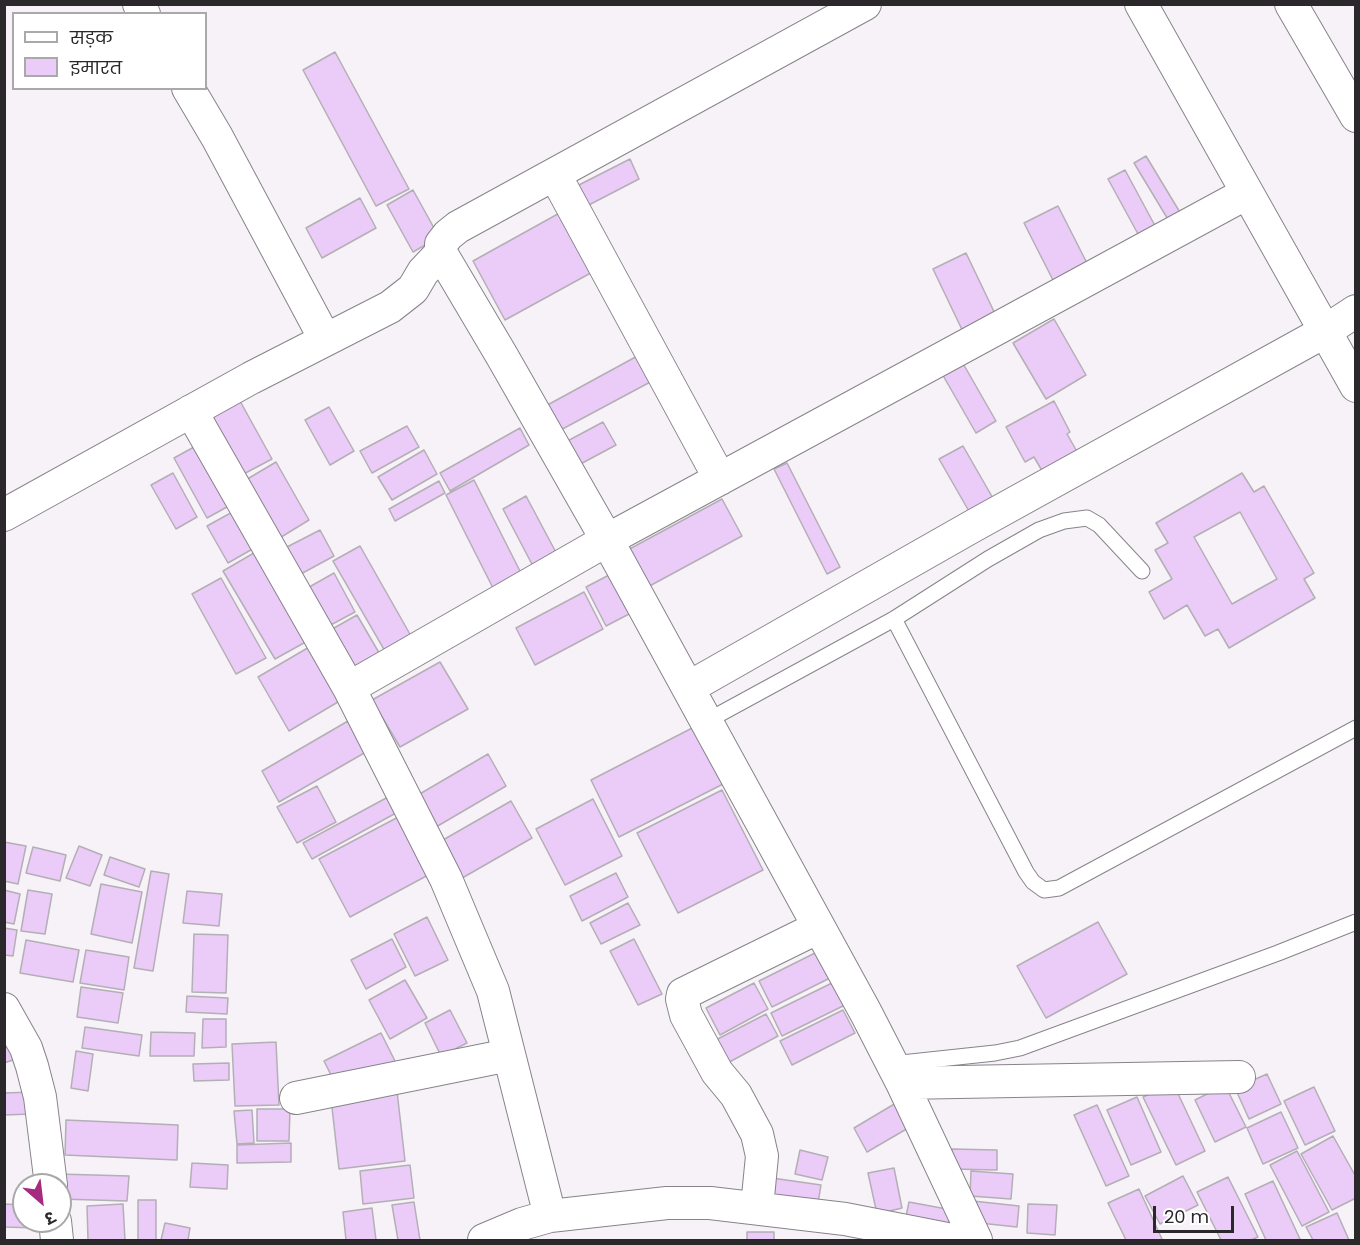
<!DOCTYPE html>
<html>
<head>
<meta charset="utf-8">
<style>
	body { margin:0 }
	#map { position:relative; width:1360px; height:1245px; overflow:hidden; background:#f6f2f8; font-family:Poppins,"Noto Sans Devanagari",sans-serif }
	canvas { display:block }
	.frame { position:absolute; inset:0; border:6px solid #2a282b; pointer-events:none }
	.legend { position:absolute; left:12px; top:12px; width:195px; height:78px; box-sizing:border-box; background:#fff; border:2px solid #aaa9aa; margin:0; padding:8px 10px; list-style:none; font-size:18px; color:#2a282b }
	.legend li { display:flex; align-items:center; gap:12px; height:30px }
	.legend b { width:30px; border:2px solid #aaa9aa }
	.north { position:absolute; left:12px; top:1173px; width:60px; height:60px; box-sizing:border-box; background:#fff; border:2px solid #aaa9aa; border-radius:50%; rotate:152deg; font-size:16px; font-weight:700; line-height:24px; text-align:center; color:#2a282b }
	.north::after { content:''; display:block; margin:auto; width:21px; height:27px; background:#a62a7d; clip-path:polygon(50% 0,100% 100%,50% 72%,0 100%) }
	.scale { position:absolute; left:1153px; top:1206px; width:81px; height:27px; box-sizing:border-box; border:3px solid #2a282b; border-top:0; padding-left:8px; font-size:18px; line-height:21px; white-space:nowrap; color:#2a282b; -webkit-text-stroke:4px #fff; paint-order:stroke }
</style>
</head>
<body>
<div id="map">
<canvas width="1360" height="1245"></canvas>
<div class="frame"></div>
<ul class="legend">
<li><b style="height:8px;background:#fff"></b>सड़क</li>
<li><b style="height:16px;background:#ebcbf8"></b>इमारत</li>
</ul>
<div class="north">उ</div>
<div class="scale">20 m</div>
</div>
<script>
const g = document.querySelector('canvas').getContext('2d');
g.lineJoin = 'round';
function fill(path, color) {
  g.fillStyle = color;
  g.fill(path, 'evenodd');
}
function toPath(rows) {
  const path = new Path2D();
  for (const r of rows) {
    path.moveTo(r[0], r[1]);
    for (let i = 2; i < r.length; i += 2) path.lineTo(r[i], r[i + 1]);
  }
  return path;
}
function trace(path, color, width, dash) {
  g.strokeStyle = color;
  g.lineWidth = width;
  g.lineCap = dash ? 'butt' : 'round';
  g.setLineDash(dash || []);
  g.stroke(path);
}
const building = toPath([
	[335,52,409,189,376,206,303,70,335,52],
	[1146,156,1184,219,1172,226,1134,163,1146,156],
	[630,159,639,179,583,208,573,188,630,159],
	[1125,170,1160,235,1144,245,1108,179,1125,170],
	[413,190,439,237,413,252,387,205,413,190],
	[360,198,376,228,322,258,306,228,360,198],
	[1058,206,1092,273,1058,290,1024,223,1058,206],
	[565,210,598,269,505,320,473,261,565,210],
	[966,253,999,322,966,338,933,269,966,253],
	[1054,319,1086,375,1046,399,1013,343,1054,319],
	[641,354,654,380,555,433,542,408,641,354],
	[961,360,996,421,976,433,941,372,961,360],
	[240,401,272,459,238,477,207,420,240,401],
	[1054,401,1070,432,1067,434,1083,462,1048,481,1034,457,1025,462,1006,427,1054,401],
	[329,407,354,451,330,465,305,420,329,407],
	[603,422,616,445,573,468,560,445,603,422],
	[407,426,419,447,372,473,360,451,407,426],
	[520,428,529,445,450,491,440,473,520,428],
	[203,442,236,502,207,518,174,458,203,442],
	[963,446,994,500,970,513,939,459,963,446],
	[424,450,437,474,392,500,378,477,424,450],
	[276,462,309,520,278,539,244,481,276,462],
	[787,463,840,567,827,574,774,469,787,463],
	[173,473,197,517,176,529,151,485,173,473],
	[1242,473,1254,492,1264,486,1314,573,1304,579,1315,598,1229,648,1218,629,1205,636,1187,605,1164,619,1149,592,1172,579,1155,550,1168,543,1156,523,1242,473],
	[1240,512,1277,579,1232,604,1194,537,1240,512],
	[474,480,525,581,497,596,446,495,474,480],
	[439,481,445,493,395,521,389,509,439,481],
	[526,496,559,558,535,570,503,509,526,496],
	[722,499,742,536,644,589,624,552,722,499],
	[236,510,256,547,228,563,207,526,236,510],
	[320,530,334,556,299,575,285,548,320,530],
	[360,546,415,643,389,658,333,561,360,546],
	[259,550,311,639,275,659,223,571,259,550],
	[334,573,355,612,325,628,304,590,334,573],
	[611,574,631,613,606,626,586,587,611,574],
	[221,578,266,658,236,674,192,594,221,578],
	[584,592,603,629,535,665,516,628,584,592],
	[357,615,385,663,355,680,327,632,357,615],
	[311,646,343,699,289,731,258,677,311,646],
	[440,662,468,709,400,747,372,700,440,662],
	[348,721,366,752,279,802,262,771,348,721],
	[700,724,729,781,619,837,591,780,700,724],
	[488,754,506,786,436,827,418,795,488,754],
	[317,786,336,822,297,843,277,807,317,786],
	[722,790,763,870,678,913,637,833,722,790],
	[388,797,396,813,312,859,303,843,388,797],
	[593,799,622,856,565,885,536,829,593,799],
	[511,801,532,838,457,881,436,844,511,801],
	[402,815,432,873,350,917,319,859,402,815],
	[4,842,26,846,18,884,4,881,4,842],
	[79,846,102,855,90,886,66,878,79,846],
	[33,847,66,855,60,881,26,873,33,847],
	[110,857,145,869,139,887,104,875,110,857],
	[151,871,169,874,153,971,134,968,151,871],
	[616,873,628,897,582,921,570,896,616,873],
	[101,884,142,892,132,943,91,934,101,884],
	[4,890,20,894,14,924,4,922,4,890],
	[28,890,52,894,45,934,21,931,28,890],
	[187,891,222,894,219,926,183,923,187,891],
	[628,903,640,925,601,944,590,923,628,903],
	[427,917,448,960,415,976,394,934,427,917],
	[1098,922,1127,974,1046,1018,1017,966,1098,922],
	[4,928,17,930,13,956,4,955,4,928],
	[194,934,228,935,226,993,192,992,194,934],
	[392,939,406,967,366,989,351,960,392,939],
	[634,939,662,994,638,1005,610,951,634,939],
	[26,940,79,950,73,982,20,973,26,940],
	[86,950,129,957,124,990,80,983,86,950],
	[819,951,832,977,772,1007,759,981,819,951],
	[405,980,427,1018,390,1039,369,1000,405,980],
	[834,982,845,1005,782,1036,771,1013,834,982],
	[754,983,768,1009,720,1035,706,1008,754,983],
	[81,987,123,993,118,1023,77,1017,81,987],
	[187,996,228,998,227,1014,186,1012,187,996],
	[450,1010,467,1043,441,1056,425,1023,450,1010],
	[843,1010,855,1033,792,1065,780,1041,843,1010],
	[766,1014,778,1036,720,1067,708,1044,766,1014],
	[203,1019,226,1019,226,1047,202,1048,203,1019],
	[85,1027,142,1035,139,1056,82,1048,85,1027],
	[4,1029,19,1058,4,1063,4,1029],
	[151,1032,195,1033,194,1056,150,1056,151,1032],
	[381,1033,401,1073,335,1083,324,1061,381,1033],
	[276,1042,279,1105,235,1106,232,1044,276,1042],
	[76,1051,93,1054,88,1091,71,1088,76,1051],
	[229,1063,229,1080,194,1081,193,1064,229,1063],
	[1267,1074,1281,1104,1249,1119,1235,1088,1267,1074],
	[1173,1083,1205,1151,1176,1165,1143,1097,1173,1083],
	[1225,1085,1246,1127,1215,1142,1195,1100,1225,1085],
	[1314,1087,1335,1131,1305,1145,1284,1101,1314,1087],
	[397,1091,405,1161,339,1169,331,1099,397,1091],
	[31,1092,31,1114,4,1115,4,1093,31,1092],
	[1137,1097,1161,1152,1131,1165,1107,1110,1137,1097],
	[896,1103,910,1127,867,1152,854,1128,896,1103],
	[1097,1105,1129,1176,1106,1186,1074,1115,1097,1105],
	[257,1109,290,1109,289,1141,257,1141,257,1109],
	[252,1110,254,1143,237,1144,234,1111,252,1110],
	[1281,1112,1298,1148,1263,1164,1247,1128,1281,1112],
	[66,1120,178,1125,177,1160,65,1155,66,1120],
	[1333,1136,1356,1177,1356,1198,1332,1210,1301,1154,1333,1136],
	[291,1143,291,1162,237,1163,237,1145,291,1143],
	[952,1149,997,1150,997,1170,952,1169,952,1149],
	[800,1150,828,1157,822,1180,795,1174,800,1150],
	[1297,1151,1329,1212,1302,1226,1270,1165,1297,1151],
	[192,1163,228,1165,227,1189,190,1187,192,1163],
	[410,1165,414,1198,363,1204,360,1171,410,1165],
	[894,1168,902,1208,877,1214,868,1173,894,1168],
	[971,1171,1013,1174,1011,1199,970,1196,971,1171],
	[58,1174,129,1176,127,1201,60,1199,58,1174],
	[1183,1176,1198,1205,1160,1224,1145,1196,1183,1176],
	[765,1177,821,1185,817,1209,762,1201,765,1177],
	[1228,1177,1258,1237,1251,1240,1221,1240,1197,1192,1228,1177],
	[1273,1181,1300,1239,1296,1240,1266,1240,1245,1194,1273,1181],
	[1139,1189,1162,1239,1160,1240,1126,1240,1108,1203,1139,1189],
	[138,1200,156,1200,156,1240,138,1240,138,1200],
	[973,1201,1019,1206,1017,1227,970,1222,973,1201],
	[414,1202,420,1240,398,1240,392,1205,414,1202],
	[909,1202,952,1210,947,1234,904,1226,909,1202],
	[4,1204,24,1205,24,1221,37,1221,37,1228,4,1227,4,1204],
	[123,1204,125,1240,88,1240,87,1206,123,1204],
	[1028,1204,1057,1205,1055,1235,1027,1233,1028,1204],
	[372,1208,376,1240,346,1240,343,1212,372,1208],
	[1337,1213,1349,1240,1313,1240,1306,1227,1337,1213],
	[165,1223,190,1228,188,1240,161,1240,165,1223],
	[747,1232,774,1232,774,1240,747,1240,747,1232]
]);
fill(building, '#ebcbf8');
trace(building, '#b3afb5', 1.5);
const lane = toPath([
	[894,619,1026,872,1033,882,1044,890,1059,888,1356,728],
	[705,722,894,619,988,559,1039,530,1064,521,1087,518,1099,525,1142,571],
	[892,1064,995,1053,1020,1048,1278,953,1356,922]
]);
const street = toPath([
	[139,4,144,14],
	[1141,4,1356,386],
	[1291,4,1356,116],
	[188,88,217,137,325,339],
	[555,175,720,479],
	[441,253,502,356,607,540,866,1013,902,1083,976,1240],
	[191,411,349,688,446,879,493,991,550,1216],
	[4,515,251,378,390,307,413,289,423,272,441,253,441,244,448,235,458,227,865,4],
	[349,688,607,540,1247,193],
	[688,688,973,526,1324,332,1356,311],
	[4,1009,26,1048,32,1066,40,1097,51,1185],
	[902,1083,1239,1077],
	[296,1098,509,1055],
	[757,1207,762,1156,757,1134,736,1095,717,1072,686,1015,682,999,683,994,819,927],
	[55,1221,57,1240],
	[484,1240,522,1224,550,1216,667,1203,710,1203,845,1219,952,1240]
]);
trace(lane, '#878489', 17);
trace(street, '#878489', 34);
trace(lane, '#fff', 15);
trace(street, '#fff', 32);
</script>
</body>
</html>
